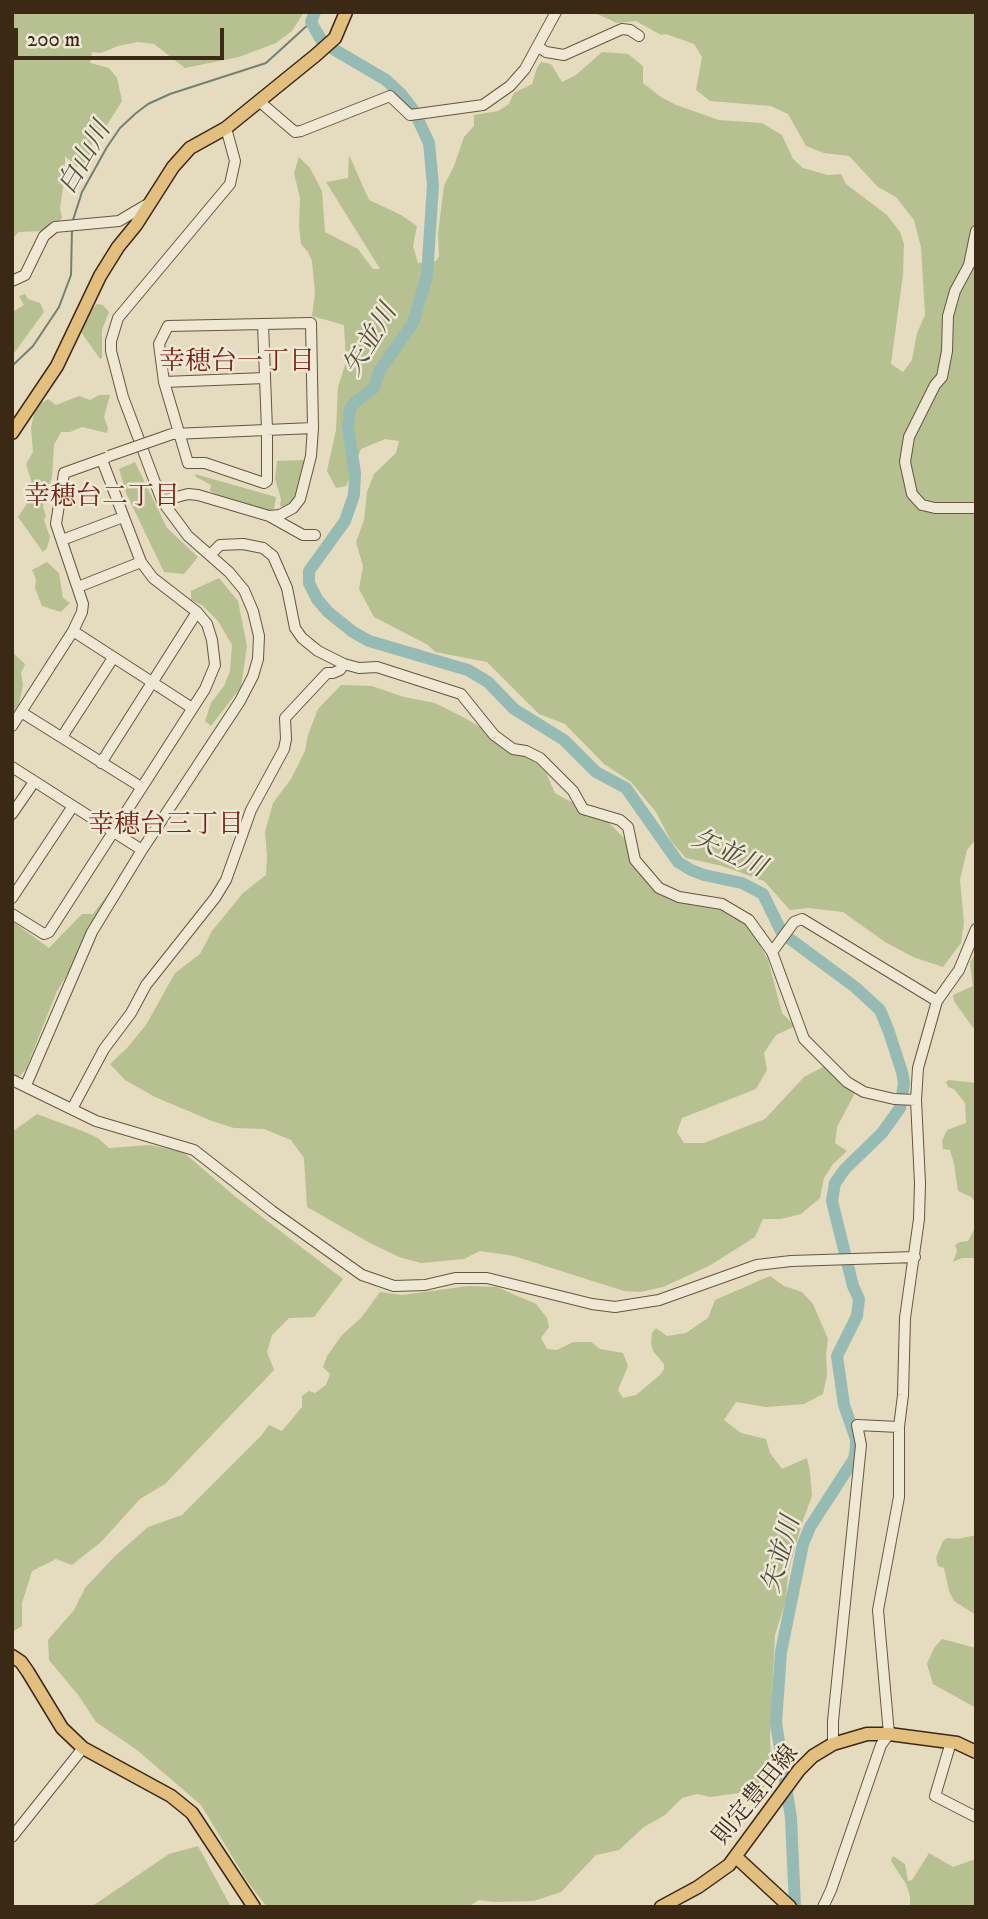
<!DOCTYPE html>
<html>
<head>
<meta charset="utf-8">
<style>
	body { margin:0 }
	#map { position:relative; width:988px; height:1919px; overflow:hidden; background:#e5dbbe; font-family:"IM FELL DW Pica",serif }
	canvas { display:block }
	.frame { position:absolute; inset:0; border:14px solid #3c2915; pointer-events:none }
	.scale { position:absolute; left:14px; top:28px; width:210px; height:32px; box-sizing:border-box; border:4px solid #3c2915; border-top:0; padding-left:9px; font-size:21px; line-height:24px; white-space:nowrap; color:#3c2915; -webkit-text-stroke:5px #eee8d5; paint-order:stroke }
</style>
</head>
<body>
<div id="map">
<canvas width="988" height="1919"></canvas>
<div class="frame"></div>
<div class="scale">200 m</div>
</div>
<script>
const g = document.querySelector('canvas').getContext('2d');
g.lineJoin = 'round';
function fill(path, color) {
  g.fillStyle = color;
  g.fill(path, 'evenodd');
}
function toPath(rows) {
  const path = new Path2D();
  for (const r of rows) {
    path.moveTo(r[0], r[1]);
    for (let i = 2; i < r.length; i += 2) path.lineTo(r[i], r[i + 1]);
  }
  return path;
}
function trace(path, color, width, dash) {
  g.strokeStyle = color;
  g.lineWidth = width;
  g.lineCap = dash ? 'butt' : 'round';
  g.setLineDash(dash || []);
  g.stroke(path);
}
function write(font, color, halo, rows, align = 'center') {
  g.font = font + ' "IM FELL DW Pica","Noto Serif JP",serif';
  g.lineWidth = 5;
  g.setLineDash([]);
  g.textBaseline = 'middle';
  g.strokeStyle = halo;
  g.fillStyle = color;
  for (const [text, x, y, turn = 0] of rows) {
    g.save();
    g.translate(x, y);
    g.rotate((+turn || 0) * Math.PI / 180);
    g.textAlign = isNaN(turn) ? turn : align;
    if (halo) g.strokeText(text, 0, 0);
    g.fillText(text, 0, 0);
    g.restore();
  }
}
fill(toPath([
	[12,12,304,12,292,31,276,43,239,57,185,68,154,44,138,42,118,46,101,53,92,52,90,63,109,68,117,78,122,101,107,125,93,139,88,163,77,167,65,156,65,175,60,208,62,218,58,223,42,231,19,232,12,239],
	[593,12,976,12,976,839,967,850,960,880,964,922,961,943,943,967,913,957,885,942,843,912,809,908,790,910,764,881,722,866,686,858,671,841,656,812,631,782,604,764,565,724,539,714,487,662,435,652,428,645,374,617,359,589,363,566,356,542,364,520,367,492,374,474,396,453,399,441,385,439,361,449,346,486,336,488,327,471,336,430,338,387,346,362,344,325,312,316,315,292,312,261,308,252,301,244,299,226,300,198,294,173,299,157,310,168,322,191,325,232,358,249,373,269,380,269,326,182,348,178,349,155,369,200,401,215,417,226,413,246,418,263,436,261,439,256,438,234,444,186,454,166,464,137,474,126,474,115,498,111,509,104,514,93,532,84,537,68,541,62,551,64,562,82,576,75,602,52,628,54,643,66,643,83,661,97,676,105,719,120,762,123,782,135,793,159,803,168,828,175,841,174,846,184,887,215,900,232,904,244,903,274,891,364,903,372,912,360,917,333,925,315,921,247,914,220,896,197,878,187,849,156,824,153,806,146,788,114,771,106,710,101,696,90,702,57,694,44,666,34,661,35,636,21,617,23],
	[25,294,28,299,40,303,44,312,12,356,12,312,24,305,19,296],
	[97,304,103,305,109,312,102,330,102,358,100,359,81,332,86,315],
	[99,395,110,395,104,417,108,428,107,433,82,427,70,432,61,432,54,445,52,477,43,507,46,516,44,520,50,537,47,548,43,552,18,517,30,499,33,487,26,464,33,452,31,428,34,413,38,405,48,399,56,405,79,396,90,400],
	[304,460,310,462,306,492,284,509,280,505,281,499,275,479,277,461],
	[135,462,167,528,198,557,184,574,164,572,126,493,119,469],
	[195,474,276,497,274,509,265,512,227,499,210,491,211,485,196,477],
	[47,562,59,573,63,598,70,603,61,612,42,606,35,588,36,579,32,570],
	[219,578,238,601,247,646,241,687,211,726,205,721,211,703,224,686,230,671,232,645,218,621,202,605,191,600,191,591],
	[12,652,25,664,21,673,23,685,19,704,12,714],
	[341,685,372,686,404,697,435,703,463,717,528,755,546,773,555,793,569,801,596,810,634,848,646,868,660,882,676,891,739,908,768,960,782,1013,795,1026,776,1035,764,1053,767,1070,756,1089,682,1118,677,1132,684,1143,704,1143,765,1119,804,1077,825,1066,855,1093,837,1127,835,1143,847,1151,833,1164,824,1178,820,1198,801,1214,781,1219,763,1219,755,1237,709,1266,663,1287,640,1292,624,1291,514,1256,480,1251,464,1259,421,1263,399,1257,370,1243,307,1207,304,1158,291,1140,264,1129,234,1128,212,1121,155,1097,125,1080,110,1064,127,1048,146,1025,175,973,200,954,212,931,243,893,266,875,267,856,265,832,273,803,291,779,305,751,308,735,318,709],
	[127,869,132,870,57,991,26,1069,17,1079,12,1077,12,921,49,948,82,914,93,914],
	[976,952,976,1032,954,1001,953,995,973,986,970,963],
	[949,1080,976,1083,976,1203,971,1197,958,1191,954,1164,950,1150,943,1149,942,1141,947,1130,966,1123,965,1103,954,1089,948,1087,946,1082],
	[37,1114,85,1132,98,1138,109,1148,150,1145,183,1152,237,1198,343,1279,314,1317,289,1318,272,1335,267,1352,274,1370,165,1484,140,1499,101,1542,72,1565,56,1559,32,1571,22,1603,22,1626,12,1632,12,1132],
	[976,1226,976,1258,962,1258,953,1262,957,1251,955,1245,960,1242,968,1241],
	[770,1276,784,1286,802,1292,813,1304,828,1339,826,1354,827,1375,823,1394,804,1404,766,1407,736,1402,724,1420,741,1433,766,1439,770,1453,782,1469,807,1458,810,1472,812,1496,803,1520,788,1572,786,1600,775,1635,770,1740,772,1777,761,1790,710,1797,697,1794,682,1798,665,1815,644,1827,619,1850,596,1855,561,1892,534,1901,493,1902,479,1900,468,1907,267,1907,247,1881,201,1805,137,1750,96,1722,79,1696,49,1660,48,1640,74,1610,85,1588,114,1557,148,1527,182,1515,261,1436,269,1425,282,1431,302,1407,302,1396,309,1391,315,1393,326,1385,330,1374,323,1367,327,1356,342,1335,361,1318,380,1292,402,1295,468,1286,497,1287,536,1304,547,1318,549,1327,541,1338,547,1349,557,1350,573,1342,591,1342,600,1349,623,1353,628,1366,618,1390,623,1398,636,1395,660,1375,664,1369,664,1364,653,1351,651,1343,652,1333,656,1328,667,1336,686,1333,708,1318,715,1300],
	[976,1535,976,1615,954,1601,949,1591,944,1568,938,1566,936,1558,943,1541,947,1538,958,1539],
	[942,1639,976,1648,976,1708,933,1684,927,1664,934,1648],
	[198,1846,231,1907,91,1907,169,1854],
	[929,1853,953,1867,976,1859,976,1907,910,1907,910,1896,906,1884,891,1861,893,1856,905,1864,908,1881,912,1880]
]), '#b7c090');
trace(toPath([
	[73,220,82,192,107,147,120,128,135,114,148,104,170,94,266,63,311,22],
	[12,366,33,346,59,307,71,275,72,229]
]), '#728174', 2);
trace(toPath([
	[315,12,311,22,323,43,386,80,401,94,414,111,429,143,433,185,427,276,413,323,380,370,373,389,355,402,350,409,348,428,355,473,354,495,345,521,309,571,309,583,317,599,328,612,353,632,369,641,468,670,488,682,514,709,564,740,596,772,626,788,678,862,691,870,704,875,742,883,763,894,782,933,855,987,880,1010,889,1032,902,1072,904,1083,900,1108,882,1133,845,1169,835,1183,832,1201,853,1286,859,1299,857,1316,837,1356,844,1405,856,1439,856,1448,854,1459,810,1527,803,1544,781,1652,776,1723,791,1818,795,1907]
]), '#96bbb4', 12);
const minor = toPath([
	[538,47,546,52,564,55,622,29,630,30,639,36],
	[260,102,295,132,301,131,390,96,410,115,483,105,510,86,525,69,556,12],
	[976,231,969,265,955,291,948,316,947,351,942,377,935,385,909,437,905,462,912,494,922,505,935,508,976,508],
	[12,281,25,275,44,236,55,227,119,221,146,205],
	[164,382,265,378],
	[173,434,313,428],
	[162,501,188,494,198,495,269,516,280,515,293,508,300,499,311,456,313,428,311,323,168,326,159,344,164,382,188,463,205,463,264,483,267,481,267,430,263,324],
	[269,516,303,535,315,535],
	[62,540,123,517],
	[210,555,220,545,243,544,263,548,273,556,287,588,295,628,302,638,318,651,344,664,359,668,377,667,461,694,494,735,513,749,526,751,540,758,573,791,583,809,620,820,628,827,635,860,659,888,679,897,722,904,749,920,772,952,804,1039,847,1082,864,1092,894,1099,916,1100],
	[78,587,141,562],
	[73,631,192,708],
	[21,712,141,787],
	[12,726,73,631,82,612,83,604,56,524,64,473,106,458],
	[62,737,113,658],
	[101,763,197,612],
	[12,767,142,850],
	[12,814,34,782],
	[12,898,73,806],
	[12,914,44,934,49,932,205,689,215,665,212,640,207,624,197,612,153,578,141,562,102,460],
	[772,952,794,922,802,919,937,1001],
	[12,1080,96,1121,194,1150,272,1211,362,1275,394,1286,425,1285,455,1278,487,1278,592,1304,615,1307,659,1300,757,1265,791,1261,915,1257],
	[26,1085,92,932,142,850,240,701,253,676,258,659,259,636,253,611,244,590,229,572,188,536,162,501,123,397,111,351,111,341,118,318,230,184,235,161,226,128],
	[72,1109,104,1049,131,1013,146,985,215,898,226,880,251,810,284,749,286,739,285,718,327,673,333,673,340,670,344,664],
	[951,1742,935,1796,976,1817],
	[833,1744,833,1721,861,1445,857,1425,899,1427],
	[12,1837,83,1748],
	[823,1907,831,1890,881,1745,889,1734,878,1610,899,1497,899,1427,903,1395,905,1318,919,1219,920,1183,916,1100,918,1068,937,1001,959,970,976,929]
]);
const major = toPath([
	[12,433,57,366,100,276,118,247,136,225,173,167,190,148,226,128,316,55,335,38,346,12],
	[12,1656,21,1662,28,1672,62,1728,83,1748,171,1796,192,1813,254,1907],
	[736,1857,790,1907],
	[661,1907,698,1887,729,1865,799,1770,813,1756,833,1744,867,1734,889,1734,957,1743,976,1752]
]);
trace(minor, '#66563f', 12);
trace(major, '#3c2915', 15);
trace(minor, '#eee8d5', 10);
trace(major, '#e2be7f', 12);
const minorBridge = toPath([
	[109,456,172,434]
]);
trace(minorBridge, '#66563f', 12, []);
trace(minorBridge, '#eee8d5', 10);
write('24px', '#3c2915', '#eee8d5', [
	["則定豊田線",757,1796,-51]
]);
write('italic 26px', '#524e3d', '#eee8d5', [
	["白山川",86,159,-60],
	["矢並川",372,341,-59],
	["矢並川",728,855,25],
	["矢並川",783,1555,-74]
]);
write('26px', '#7a1f14', '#eee8d5', [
	["幸穂台一丁目",237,364],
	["幸穂台二丁目",102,499],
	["幸穂台三丁目",166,827]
]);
</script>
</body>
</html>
